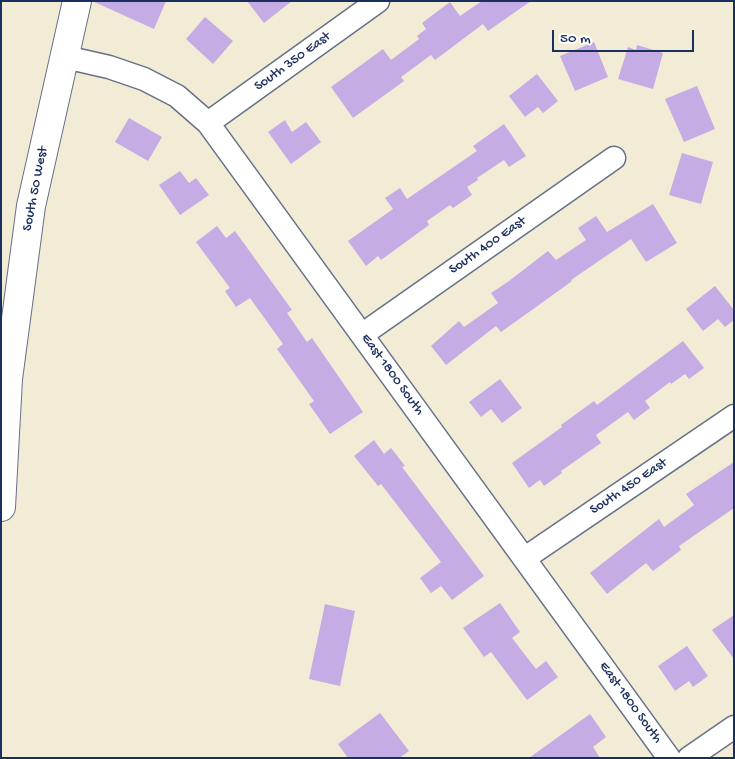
<!DOCTYPE html>
<html>
<head>
<meta charset="utf-8">
<style>
	body { margin:0 }
	#map { position:relative; width:735px; height:759px; overflow:hidden; background:#f2ebd5; font-family:"Gochi Hand",sans-serif }
	canvas { display:block }
	.frame { position:absolute; inset:0; border:2px solid #1b2f5e; pointer-events:none }
	.scale { position:absolute; left:552px; top:30px; width:142px; height:22px; box-sizing:border-box; border:2px solid #1b2f5e; border-top:0; padding-left:6px; font-size:15px; line-height:18px; white-space:nowrap; color:#1b2f5e; -webkit-text-stroke:4px #fff; paint-order:stroke }
</style>
</head>
<body>
<div id="map">
<canvas width="735" height="759"></canvas>
<div class="frame"></div>
<div class="scale">50 m</div>
</div>
<script>
const g = document.querySelector('canvas').getContext('2d');
g.lineJoin = 'round';
function fill(path, color) {
  g.fillStyle = color;
  g.fill(path, 'evenodd');
}
function toPath(rows) {
  const path = new Path2D();
  for (const r of rows) {
    path.moveTo(r[0], r[1]);
    for (let i = 2; i < r.length; i += 2) path.lineTo(r[i], r[i + 1]);
  }
  return path;
}
function trace(path, color, width, dash) {
  g.strokeStyle = color;
  g.lineWidth = width;
  g.lineCap = dash ? 'butt' : 'round';
  g.setLineDash(dash || []);
  g.stroke(path);
}
function write(font, color, halo, rows, align = 'center') {
  g.font = font + ' "Gochi Hand",sans-serif';
  g.lineWidth = 5;
  g.setLineDash([]);
  g.textBaseline = 'middle';
  g.strokeStyle = halo;
  g.fillStyle = color;
  for (const [text, x, y, turn = 0] of rows) {
    g.save();
    g.translate(x, y);
    g.rotate((+turn || 0) * Math.PI / 180);
    g.textAlign = isNaN(turn) ? turn : align;
    if (halo) g.strokeText(text, 0, 0);
    g.fillText(text, 0, 0);
    g.restore();
  }
}
fill(toPath([
	[92,1,166,1,154,29],
	[247,1,292,1,264,23],
	[482,1,531,1,488,31,483,24,435,60,431,55,401,77,404,81,353,118,331,87,383,49,391,60,419,39,417,36,426,29,422,23,450,2,460,16],
	[205,17,233,41,213,64,186,39],
	[594,42,608,77,575,91,560,56],
	[637,45,663,53,653,89,618,79,628,47,636,50],
	[537,74,558,101,543,113,538,107,525,117,509,96],
	[697,86,715,129,684,142,665,99],
	[129,118,162,137,148,161,115,142],
	[285,120,292,132,306,122,321,142,291,164,268,132],
	[504,124,526,156,509,167,504,160,477,178,478,180,467,187,472,195,453,208,450,205,427,221,429,225,381,260,378,256,366,266,348,241,393,209,385,198,400,188,407,199,477,151,473,146],
	[682,153,713,162,701,204,669,195],
	[180,171,189,183,196,178,209,195,180,215,159,185],
	[653,204,677,243,646,262,631,239,571,280,572,281,543,302,501,332,496,326,446,365,431,346,459,321,464,327,498,303,491,293,509,281,548,251,556,260,586,240,578,228,596,216,607,232],
	[217,226,226,238,235,231,292,310,287,313,307,342,312,338,363,412,330,434,309,404,314,401,277,349,283,344,250,298,236,307,225,291,230,288,196,242],
	[715,286,734,310,734,320,725,327,718,319,703,331,686,309],
	[683,341,704,368,689,379,685,374,671,384,670,382,645,401,650,408,634,420,628,412,596,435,601,443,561,471,562,473,544,486,540,480,529,488,512,463,562,427,561,425,594,401,597,405],
	[500,379,522,408,502,423,491,409,481,417,469,402],
	[374,440,384,454,391,448,405,466,402,467,484,576,452,600,441,586,431,593,420,578,441,562,381,484,378,486,354,456],
	[734,462,734,508,679,546,681,550,653,571,646,563,607,594,590,573,659,519,664,527,694,505,686,494],
	[500,603,520,632,512,638,536,669,546,661,558,677,527,700,491,652,484,657,463,628],
	[325,604,355,611,340,686,309,679],
	[734,615,734,659,712,630],
	[687,646,708,676,693,687,689,681,675,691,658,666],
	[380,713,409,751,399,758,348,758,338,744],
	[590,714,606,737,593,747,600,758,529,758]
]), '#c5ace4');
const minor = toPath([
	[65,57,109,67,144,79,177,96,208,123,669,758],
	[208,123,378,1],
	[363,334,614,158],
	[525,558,734,416],
	[689,758,734,727]
]);
const tertiary = toPath([
	[1,507,8,379,31,206,77,1]
]);
trace(minor, '#667188', 25);
trace(tertiary, '#667188', 30);
trace(minor, '#fff', 22);
trace(tertiary, '#fff', 28);
write('14px', '#1b2f5e', '#fff', [
	["South 350 East",293,62,-36],
	["South 50 West",36,189,-79],
	["South 400 East",488,246,-35],
	["East 1800 South",392,375,54],
	["South 450 East",629,487,-34],
	["East 1800 South",630,703,54]
]);
</script>
</body>
</html>
